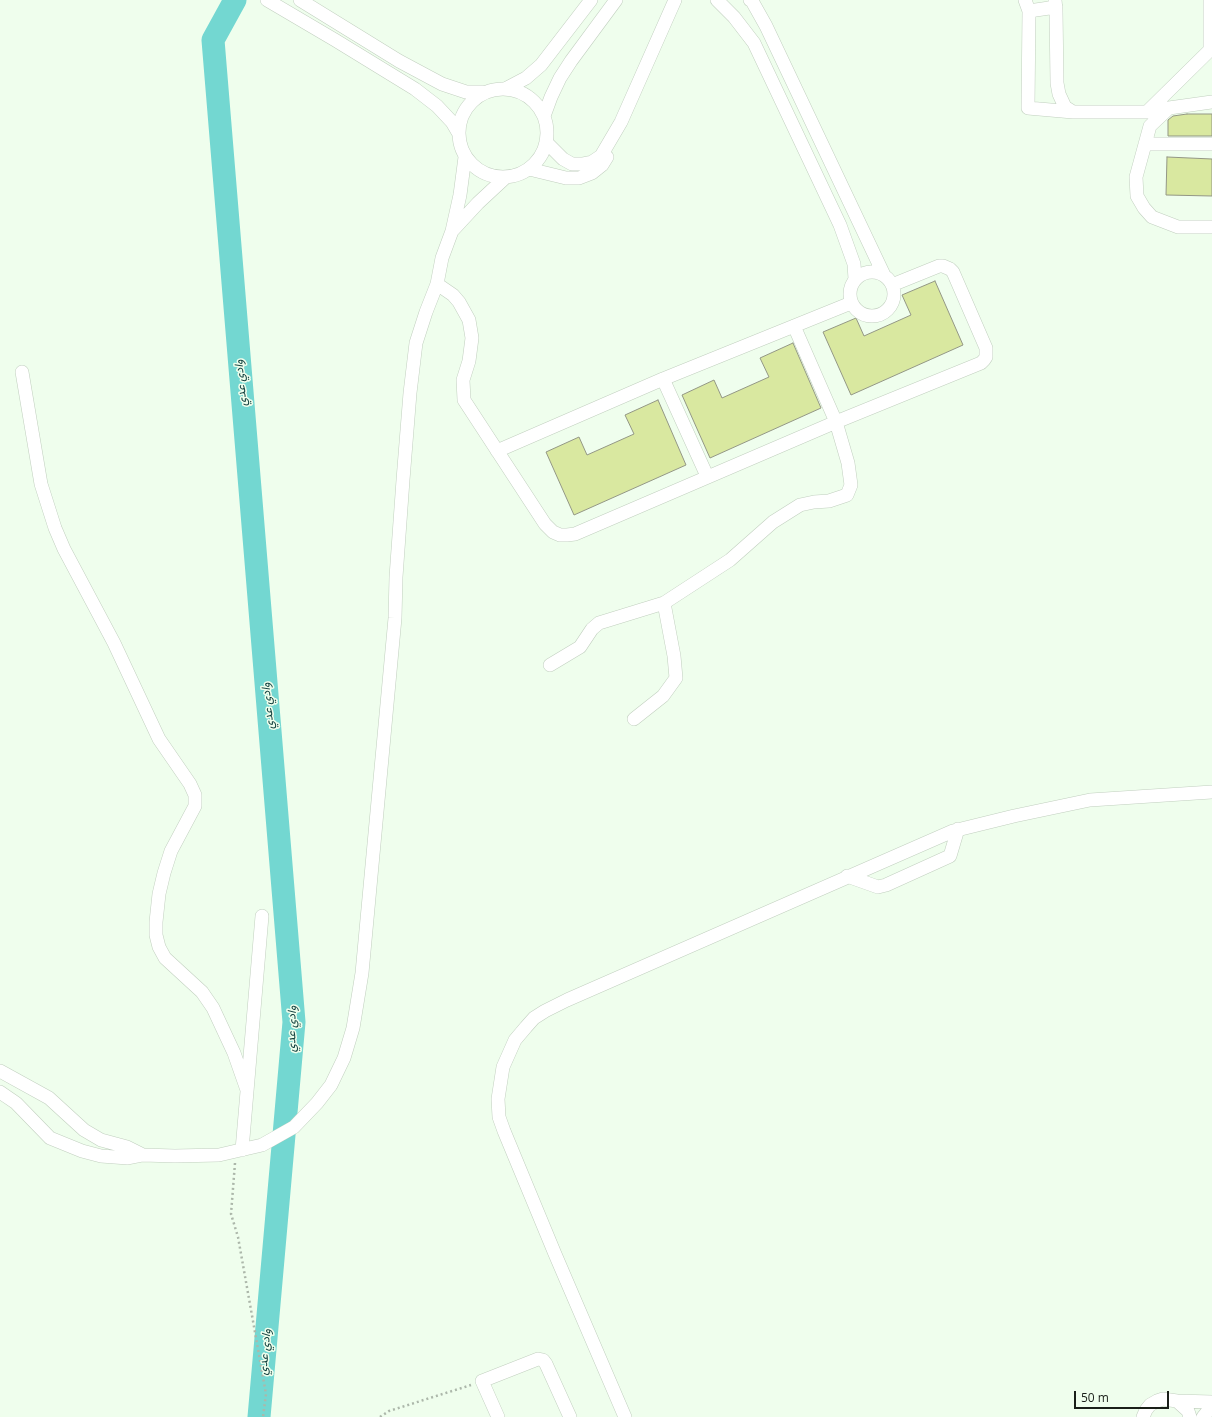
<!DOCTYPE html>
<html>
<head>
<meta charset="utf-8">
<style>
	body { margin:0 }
	#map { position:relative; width:1212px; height:1417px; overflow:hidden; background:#effeed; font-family:"Open Sans",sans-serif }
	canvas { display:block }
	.scale { position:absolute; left:1074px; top:1391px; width:95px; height:18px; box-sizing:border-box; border:2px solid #1a1f19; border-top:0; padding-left:5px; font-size:12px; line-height:14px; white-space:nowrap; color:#1a1f19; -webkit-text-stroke:3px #effeed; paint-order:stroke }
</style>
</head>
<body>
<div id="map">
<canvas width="1212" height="1417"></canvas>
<div class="scale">50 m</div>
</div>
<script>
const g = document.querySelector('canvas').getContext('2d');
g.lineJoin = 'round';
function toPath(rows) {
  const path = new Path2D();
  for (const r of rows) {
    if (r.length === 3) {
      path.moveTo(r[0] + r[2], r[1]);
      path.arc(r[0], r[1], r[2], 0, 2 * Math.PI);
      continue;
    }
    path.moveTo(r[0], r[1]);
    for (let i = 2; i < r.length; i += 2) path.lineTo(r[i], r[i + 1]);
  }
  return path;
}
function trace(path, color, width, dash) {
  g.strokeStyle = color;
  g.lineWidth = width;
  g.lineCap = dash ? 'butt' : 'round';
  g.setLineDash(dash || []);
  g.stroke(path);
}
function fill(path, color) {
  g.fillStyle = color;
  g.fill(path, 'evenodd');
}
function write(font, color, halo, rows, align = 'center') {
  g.font = font + ' "Open Sans",Vazirmatn,sans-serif';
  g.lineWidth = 3;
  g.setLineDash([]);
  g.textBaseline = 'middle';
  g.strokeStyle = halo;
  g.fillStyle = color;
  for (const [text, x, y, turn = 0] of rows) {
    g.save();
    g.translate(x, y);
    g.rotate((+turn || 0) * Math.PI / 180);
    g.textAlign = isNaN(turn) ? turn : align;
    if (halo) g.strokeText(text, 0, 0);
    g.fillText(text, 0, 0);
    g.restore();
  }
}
trace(toPath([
	[235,0,213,40,294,1022,259,1417]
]), '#73d7d1', 23);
const building = toPath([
	[1187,114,1212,114,1212,136,1168,136,1168,120,1173,116,1187,114],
	[1167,157,1212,159,1212,196,1166,195,1167,157],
	[935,281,963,345,851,395,823,332,856,318,864,336,911,315,902,295,935,281],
	[793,343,821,408,710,458,682,395,714,380,722,398,769,377,760,358,793,343],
	[658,400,686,465,574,515,546,452,579,437,587,455,634,434,625,415,658,400]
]);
fill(building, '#d9e8a0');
trace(building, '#939785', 1);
const minor = toPath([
	[267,0,335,40,415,89,437,106,452,122,459,134],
	[300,0,399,61,442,84,466,92,483,92],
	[717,0,734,17,754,43,840,225,854,264,855,279],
	[750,0,752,1,766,26,884,275],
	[1025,0,1029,11,1028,108,1073,112,1147,112,1210,50,1210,0],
	[1055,0,1056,10,1057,83,1059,94,1065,107,1073,112],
	[1029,11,1056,7],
	[507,88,526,78,541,65,591,0],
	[503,133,44],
	[1212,102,1169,108,1150,126,1136,177,1137,196,1144,208,1152,217,1178,227,1212,227],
	[544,116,551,97,560,78,571,61,616,0],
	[546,142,563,159,572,164,582,164,592,162,601,156,621,122,675,0],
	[1145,144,1212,144],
	[529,169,566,178,579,178,592,173,602,165,607,157],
	[453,230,478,203,506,177],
	[872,294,22],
	[437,284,453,295,459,302,469,320,472,338,469,361,463,380,464,400,545,524,553,532,560,535,567,535,575,534,836,422,981,363,984,360,986,357,986,348,953,272,950,269,943,266,939,266,892,285],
	[22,372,41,484,55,528,64,549,114,643,159,739,190,784,195,795,195,806,171,851,164,873,159,894,156,922,156,935,159,947,165,958,202,992,213,1008,234,1053,247,1090],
	[663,379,707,476],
	[497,451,663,379,851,303],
	[550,665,580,647,592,629,599,623,664,603,730,560,773,522,800,505,814,502,829,501,847,495,851,485,848,463,836,422,794,326],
	[634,719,663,696,676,678,674,656,664,603],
	[847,876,878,887,886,885,950,856,958,829],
	[0,1071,49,1098,84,1130,101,1140,127,1147,143,1155],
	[0,1092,16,1103,50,1138,82,1151,101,1156,128,1158,143,1155,175,1156,219,1155,262,1145,294,1127,317,1103,331,1085,344,1058,353,1028,362,973,395,618,396,577,403,480,410,393,416,343,426,312,437,284,442,258,452,231,460,195,465,157],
	[242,1150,262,916],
	[1177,1401,1212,1402],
	[498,1417,482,1381,538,1359,543,1360,546,1364,570,1417],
	[625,1417,555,1254,504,1131,499,1117,498,1099,503,1067,515,1040,526,1027,534,1018,545,1011,567,1000,953,831,1014,816,1090,800,1212,792],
	[1143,1417,1146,1410,1150,1405,1157,1401,1163,1399,1177,1401,1188,1411,1190,1417],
	[1203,1417,1212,1406]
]);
trace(minor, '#c1cfbf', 14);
trace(toPath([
	[235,1163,231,1214,238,1237,266,1394,263,1417],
	[380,1417,389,1411,471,1385]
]), '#acb7aa', 2.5, [2, 3]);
trace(minor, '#fff', 13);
write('italic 12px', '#103f3d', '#effeed', [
	["وادي عدي",241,383,-95],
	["وادي عدي",268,706,-95],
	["وادي عدي",292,1029,-89],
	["وادي عدي",265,1352,-85]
]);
</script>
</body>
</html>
